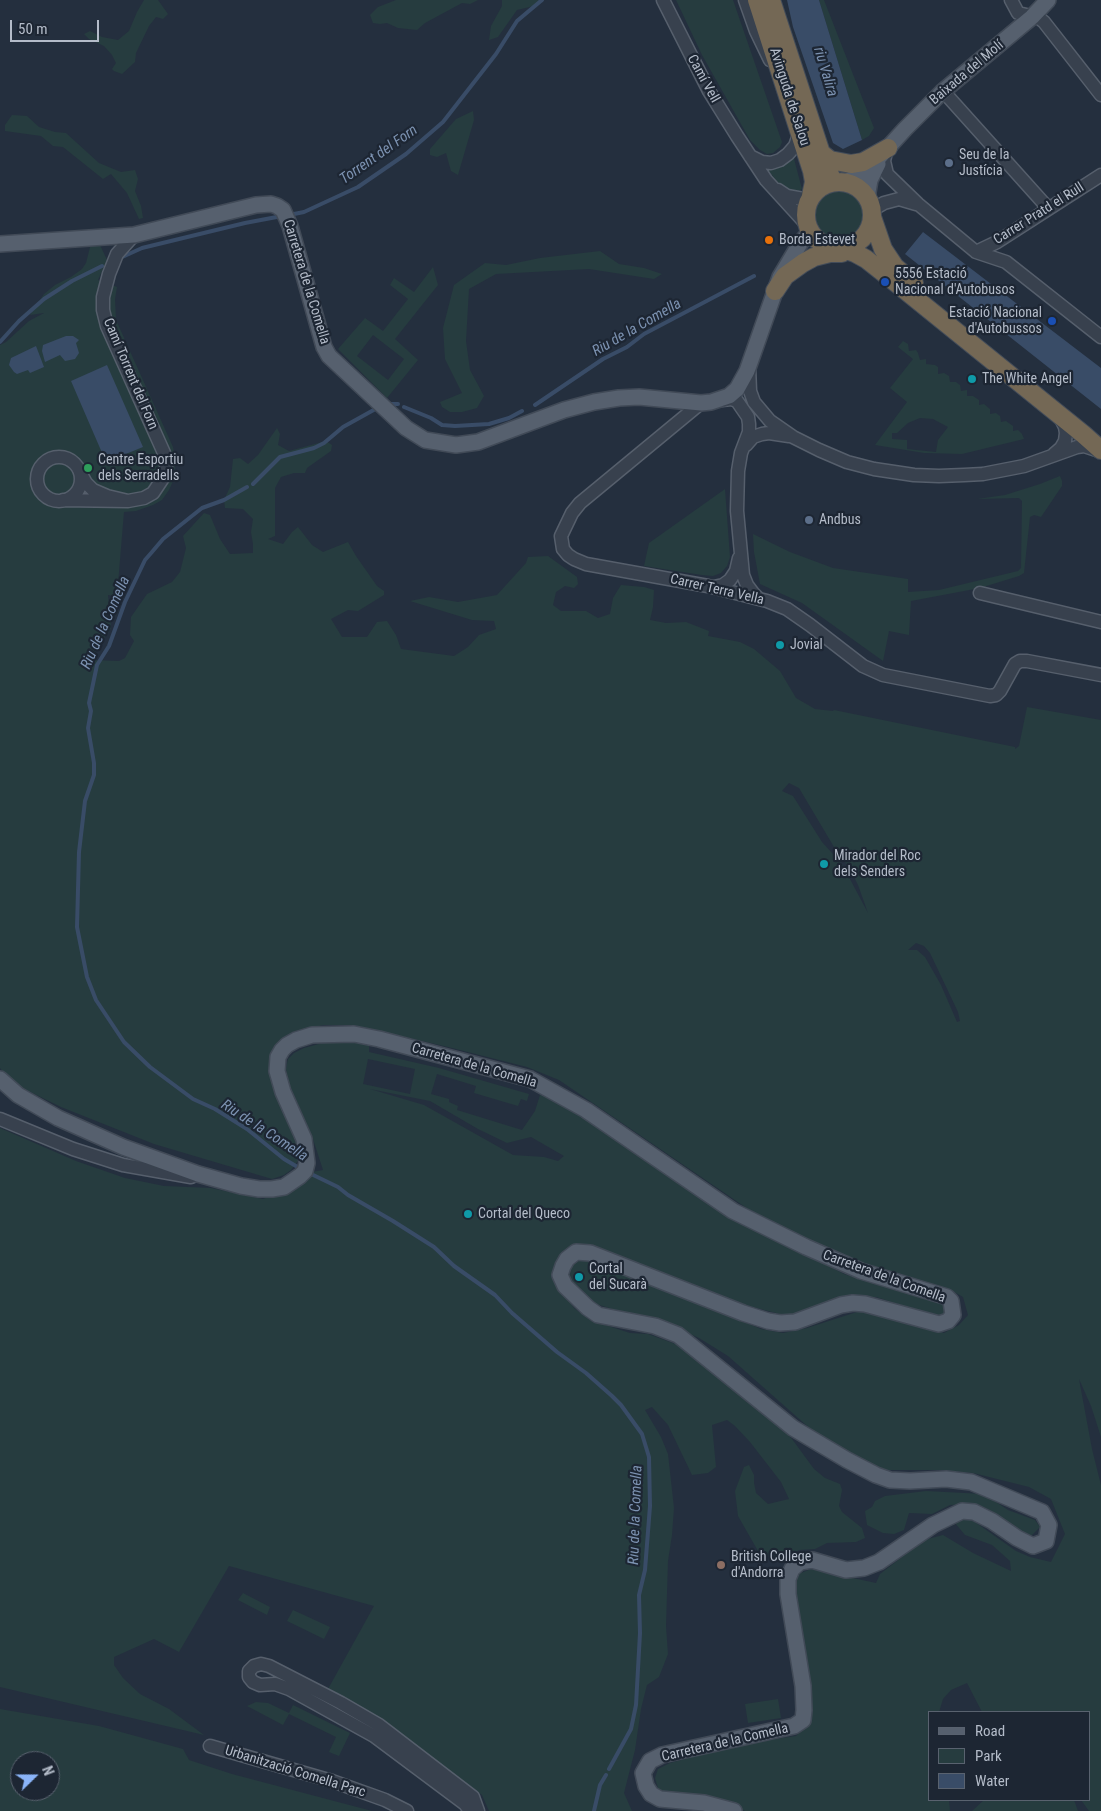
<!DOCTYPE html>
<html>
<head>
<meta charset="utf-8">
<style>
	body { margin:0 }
	#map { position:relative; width:1101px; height:1811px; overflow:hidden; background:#242f3e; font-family:"Roboto Condensed",sans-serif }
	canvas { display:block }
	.legend { position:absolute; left:928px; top:1711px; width:162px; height:90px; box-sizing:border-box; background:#1d2633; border:1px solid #59626f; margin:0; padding:6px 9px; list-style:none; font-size:15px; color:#b4bcc9 }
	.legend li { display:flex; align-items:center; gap:10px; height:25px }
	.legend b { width:25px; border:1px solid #59626f }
	.north { position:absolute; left:10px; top:1751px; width:50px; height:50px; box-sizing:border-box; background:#1d2633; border:1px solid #59626f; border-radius:50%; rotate:68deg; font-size:14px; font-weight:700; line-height:20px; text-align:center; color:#b4bcc9 }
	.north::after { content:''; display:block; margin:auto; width:18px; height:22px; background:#8ab4f8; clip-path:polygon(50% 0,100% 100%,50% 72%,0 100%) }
	.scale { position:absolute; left:10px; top:20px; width:89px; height:22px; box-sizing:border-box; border:2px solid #b4bcc9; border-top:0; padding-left:6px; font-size:15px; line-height:18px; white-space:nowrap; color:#b4bcc9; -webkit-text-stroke:4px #1d2633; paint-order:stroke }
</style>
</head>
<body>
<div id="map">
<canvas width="1101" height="1811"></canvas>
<ul class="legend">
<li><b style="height:6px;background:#56606e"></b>Road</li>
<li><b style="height:14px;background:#263c3f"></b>Park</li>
<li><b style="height:14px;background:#394c67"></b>Water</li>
</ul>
<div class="north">N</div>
<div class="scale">50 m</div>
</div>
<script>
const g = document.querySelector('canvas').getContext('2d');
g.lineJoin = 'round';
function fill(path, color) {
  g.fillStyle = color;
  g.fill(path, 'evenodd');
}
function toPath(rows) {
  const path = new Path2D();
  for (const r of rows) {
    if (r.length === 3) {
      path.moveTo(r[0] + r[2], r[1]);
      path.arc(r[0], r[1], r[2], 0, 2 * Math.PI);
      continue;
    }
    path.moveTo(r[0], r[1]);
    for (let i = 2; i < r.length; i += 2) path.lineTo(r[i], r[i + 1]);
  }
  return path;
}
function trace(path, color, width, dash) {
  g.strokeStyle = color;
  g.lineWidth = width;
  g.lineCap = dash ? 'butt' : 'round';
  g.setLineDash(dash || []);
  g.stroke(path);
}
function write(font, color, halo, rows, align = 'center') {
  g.font = font + ' "Roboto Condensed",sans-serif';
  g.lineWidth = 4.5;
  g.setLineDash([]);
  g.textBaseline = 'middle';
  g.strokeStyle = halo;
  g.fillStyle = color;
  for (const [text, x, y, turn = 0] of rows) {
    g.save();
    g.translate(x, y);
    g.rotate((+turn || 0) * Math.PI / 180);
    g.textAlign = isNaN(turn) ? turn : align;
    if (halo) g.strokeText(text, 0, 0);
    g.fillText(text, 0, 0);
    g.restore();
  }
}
fill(toPath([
	[144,0,158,0,168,14,163,19,156,17,149,26,136,53,135,62,122,74,114,71,112,69,116,63,112,55,104,46,89,39,84,34,90,31,102,37,118,40,129,31,137,12],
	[396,0,478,0,470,4,462,3,425,23,417,30,398,28,387,23,380,24,373,23,370,15,378,7],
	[502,0,542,0,543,2,534,6,517,10,498,37,489,40,491,26,502,6],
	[676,0,733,0,782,142,780,147,773,153,767,154,760,150,750,140,702,55],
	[819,0,824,0,874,128,869,136,862,140],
	[473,111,474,120,458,175,451,171,446,153,437,157,430,155,430,149,456,119],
	[12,115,27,116,39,127,55,132,66,133,99,163,121,172,135,170,138,179,135,191,141,206,143,218,139,219,127,193,111,174,103,179,63,147,53,146,41,136,5,131,5,125],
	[793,155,802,189,796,192,788,191,780,185,766,168],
	[839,214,26],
	[91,243,100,245,107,260,98,280,117,287,115,299,116,320,173,447,175,458,175,477,169,490,162,500,153,505,136,511,124,512,117,596,108,595,111,628,90,660,119,661,125,658,134,641,130,635,131,617,147,594,172,582,180,572,186,548,183,536,204,513,210,515,220,539,230,554,253,553,253,544,251,532,253,519,243,509,225,508,224,500,230,487,233,459,240,458,248,464,258,455,277,428,280,434,278,445,289,451,326,441,332,445,331,451,307,468,305,473,294,473,281,477,275,488,275,536,268,539,283,544,292,532,298,527,312,545,323,552,348,542,356,556,377,586,384,591,384,595,358,611,348,610,331,619,342,637,367,637,377,622,387,621,396,635,401,649,454,656,468,647,479,635,496,629,494,621,472,620,410,601,429,597,458,602,497,595,526,563,528,557,548,556,577,577,578,584,574,588,565,586,556,592,553,605,561,611,586,611,598,618,610,614,613,598,621,585,644,587,654,590,653,607,650,620,666,623,686,622,709,631,708,636,740,642,754,649,780,671,796,698,815,709,833,711,834,710,1015,747,1015,749,1019,746,1027,707,1101,720,1101,1437,1091,1406,1079,1379,1092,1449,1101,1485,1101,1811,1089,1811,1081,1800,1090,1800,1090,1712,982,1712,967,1683,951,1690,943,1699,939,1712,930,1712,930,1800,949,1800,950,1811,745,1811,724,1803,667,1794,658,1788,655,1778,658,1769,670,1763,740,1744,796,1736,807,1725,795,1579,801,1573,811,1569,876,1583,880,1574,924,1540,943,1535,973,1553,1011,1571,1010,1561,992,1545,965,1535,955,1523,965,1518,975,1522,1016,1551,1030,1557,1051,1562,1065,1534,1051,1499,1029,1487,973,1473,938,1470,885,1470,839,1450,806,1425,728,1356,699,1338,679,1329,586,1301,567,1277,571,1264,577,1260,586,1261,625,1273,680,1294,761,1329,783,1333,807,1328,860,1311,944,1333,959,1325,968,1315,963,1297,949,1289,867,1266,823,1247,748,1209,559,1080,527,1067,448,1047,353,1025,323,1025,294,1032,277,1045,269,1062,275,1090,294,1132,300,1158,291,1170,284,1175,272,1179,154,1144,61,1107,10,1082,0,1068,0,345,6,342,29,321,44,313,30,315,44,294,55,285,71,277,82,269,86,263],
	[789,783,799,788,834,847,850,869,858,885,868,913,842,864,822,842,793,796,782,791],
	[916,943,924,946,930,953,958,1012,960,1021,957,1022,941,985,925,957,917,950,908,950],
	[600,251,619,264,644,268,662,274,654,279,589,269,496,274,469,289,466,341,470,370,484,396,477,408,462,412,450,412,442,407,440,402,462,393,445,359,443,328,454,285,485,263,506,265,540,258],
	[433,267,438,285,395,339,418,360,387,398,338,349,365,318,383,331,408,299,390,285,394,278,414,292],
	[373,335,404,359,388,380,357,356],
	[903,341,908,344,909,351,916,350,918,353,920,360,926,359,926,364,935,365,938,367,938,374,944,373,949,376,950,382,956,382,960,385,961,391,967,390,967,396,973,396,979,400,979,405,984,404,990,409,990,414,996,413,1000,416,1001,422,1006,421,1013,426,1013,431,1018,430,1022,434,1024,439,962,454,924,453,875,445,907,402,890,388,913,359,898,347],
	[920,418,933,419,948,427,938,440,936,452,907,449,907,440,892,439,892,433,897,433,908,423],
	[1060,476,1062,481,1062,486,1041,517,1034,515,1030,517,1024,573,1019,576,980,588,911,601,909,635,889,631,883,661,802,603,760,584,754,552,753,534,790,552,833,568,908,579,908,592,939,590,1018,571,1021,568,1022,501,1019,498,977,499,1005,495,1040,484],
	[725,489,730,557,727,566,721,573,713,576,702,575,644,566,649,543],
	[330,1041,360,1041,369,1043,369,1052,439,1068,529,1094,527,1101,521,1099,518,1106,474,1093,476,1086,437,1074,431,1094,449,1099,449,1102,458,1106,457,1110,522,1130,535,1111,540,1095,549,1097,580,1115,726,1214,844,1274,944,1305,946,1310,944,1315,938,1317,876,1297,855,1297,839,1298,798,1314,780,1314,744,1305,585,1245,574,1245,560,1287,574,1308,590,1320,630,1333,648,1334,681,1346,759,1406,792,1439,814,1469,825,1478,840,1484,842,1490,839,1506,842,1512,862,1528,865,1538,856,1542,827,1543,815,1549,799,1550,787,1557,783,1561,770,1558,758,1551,738,1516,735,1491,744,1467,749,1465,754,1475,754,1483,756,1493,768,1504,789,1499,781,1482,750,1442,735,1426,727,1420,712,1425,716,1467,708,1473,692,1475,668,1425,652,1407,645,1410,661,1437,668,1454,674,1508,672,1535,668,1561,666,1626,668,1654,659,1677,647,1685,641,1709,635,1750,624,1793,632,1811,489,1811,482,1795,386,1723,328,1689,374,1606,229,1566,179,1652,154,1639,114,1657,114,1665,123,1678,140,1694,169,1709,204,1735,0,1687,0,1128,76,1161,125,1178,164,1186,211,1188,263,1199,300,1185,312,1172,323,1170,312,1136,289,1084,286,1069,288,1059,294,1053,304,1048],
	[368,1059,415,1069,410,1094,363,1084],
	[370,1089,430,1101,478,1129,507,1143,531,1137,564,1156,558,1161,544,1157,513,1155,424,1105],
	[926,1491,984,1494,1008,1510,1035,1520,1040,1527,1032,1535,1024,1535,990,1510,977,1504,950,1505,932,1514,909,1513,904,1530,894,1534,883,1533,867,1525,865,1511,872,1507,875,1501,885,1496],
	[243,1593,270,1607,267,1615,238,1600],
	[293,1610,330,1627,324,1639,287,1621],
	[778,1699,781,1718,748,1723,745,1704],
	[256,1702,268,1703,289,1713,293,1705,350,1733,339,1756,329,1752,336,1737,289,1714,283,1725,247,1706],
	[0,1709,99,1726,183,1749,189,1760,232,1774,372,1811,0,1811],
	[20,1761,50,1761,50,1791,20,1791],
	[984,1800,1074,1800,1078,1811,972,1811]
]), '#263c3f');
fill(toPath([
	[787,0,819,0,862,140,843,149,833,143,793,27],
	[923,232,1101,368,1101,409,905,254],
	[66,336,73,336,79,340,76,343,79,353,75,359,65,361,60,355,45,362,42,351,43,345],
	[36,346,44,367,30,373,28,370,17,374,14,372,9,365,11,358],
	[107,365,143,447,106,462,71,381]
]), '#394c67');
trace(toPath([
	[289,215,304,212,358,187,406,154,443,122,496,54,517,21,542,0],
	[120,258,142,248,245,223,282,216],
	[0,342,19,321,44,299,72,281,102,266],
	[387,404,398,404],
	[535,405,603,359,627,347,644,334,754,276],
	[404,407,431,418,442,425,455,426,489,424,509,418,522,411],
	[253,484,280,457,314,448,324,443,343,427,379,407],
	[247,487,224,500,202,508,163,539,152,552,145,560,125,602,109,646,97,665,89,703,91,711,88,728,94,763,94,775,85,801,79,852,77,927,87,977,96,1000,124,1042,150,1067,193,1099,215,1109,247,1129,284,1159,301,1169],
	[307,1172,338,1187,348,1195,393,1221,434,1247,454,1266,495,1295,512,1313,557,1352,586,1373,612,1396,621,1405,642,1434,649,1457,650,1506,645,1570,639,1595,640,1633,636,1705,631,1729,609,1769],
	[594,1811,600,1785,606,1775]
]), '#394c67', 4);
const minor = toPath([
	[663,0,709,91,737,136,766,180,807,225],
	[745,0,756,31,770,60],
	[1011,0,1018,13,1039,18,1044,22,1101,95],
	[943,91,1048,208],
	[886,152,884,161,887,174,918,204,976,252,1006,262,1101,337],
	[750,156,762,162,771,163,780,160,788,154,795,146,800,132],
	[778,190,787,196,809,200],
	[872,210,884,203,899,199,916,204],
	[976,252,997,242,1101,175],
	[749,366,750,391,754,402,770,421,793,437,819,450,847,462,874,469,914,475,939,476,964,475,983,474,1024,466,1077,447,1084,446,1099,451],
	[722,400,731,399,737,401,748,417,749,424,749,432,741,453,738,471,737,511,743,575,747,585,753,593,758,598],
	[701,403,580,503,572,513,561,536,563,549,568,555,574,559,586,564,708,586,767,601,787,609,810,625,863,666,883,675,990,696,996,695,1000,691,1015,664,1020,661,1027,661,1101,675],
	[746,445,753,437,762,434,769,433,789,436],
	[1054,454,1061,448,1065,441,1066,433,1065,427,1060,417],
	[59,479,22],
	[63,500,128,501,107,496,93,490,86,483,80,472],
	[128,501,144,498,153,493,165,475,166,466,164,453,107,326,103,310,103,297,109,274,117,254,134,235],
	[714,587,723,585,730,580,736,571,739,558],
	[980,593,1101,622],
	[0,1119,73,1149,123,1165,191,1177,193,1176],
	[210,1746,332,1781,385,1800,407,1811],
	[470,1811,465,1804,374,1736,289,1689,275,1684,260,1685,253,1682,249,1677,249,1671,254,1666,261,1664,269,1666,341,1703,379,1725,473,1797,478,1811]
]);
const major = toPath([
	[845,182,865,173,905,129,942,92,1032,17,1048,0],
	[868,199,868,192,870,180,878,164],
	[0,244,134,235,256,205,271,204,277,206,283,210,290,226,324,347,329,356,406,428,425,440,456,445,478,442,564,410,594,402,619,398,639,397,701,403,711,402,729,396,737,389,747,371,780,277,801,242,810,232],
	[0,1079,18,1095,58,1118,123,1147,198,1174,241,1186,259,1189,272,1189,284,1187,300,1176,305,1171,307,1163,304,1139,283,1092,277,1071,278,1057,282,1050,287,1045,296,1040,312,1035,354,1034,379,1039,530,1079,586,1110,733,1211,806,1247,861,1271,947,1297,951,1301,953,1315,948,1321,939,1324,865,1304,853,1303,841,1305,795,1322,780,1323,768,1321,743,1313,590,1253,576,1252,567,1259,563,1266,560,1275,565,1286,588,1308,598,1315,655,1326,678,1335,793,1428,847,1460,876,1475,890,1480,910,1481,946,1479,971,1482,1042,1512,1049,1525,1046,1541,1033,1546,1017,1538,992,1521,974,1512,962,1511,933,1525,879,1562,864,1568,846,1570,812,1560,800,1562,792,1569,788,1579,788,1594,803,1686,804,1710,803,1720,794,1726,662,1755,650,1761,643,1773,646,1786,651,1794,660,1799,704,1803,734,1811]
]);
const highway = toPath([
	[757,0,812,171,814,182,811,196],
	[771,0,821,153,833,182],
	[821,153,830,160,851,164,863,162,888,148],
	[839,215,33],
	[872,217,883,249,895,267,914,283],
	[841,248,855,253,866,259,890,278,1083,434,1101,450],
	[775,291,785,276,803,263,814,257,830,253,842,253]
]);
trace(minor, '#565f6c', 15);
trace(major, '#414a57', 18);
trace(highway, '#434c59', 20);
trace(minor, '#38414e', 12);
trace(major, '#56606e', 15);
trace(highway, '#746855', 18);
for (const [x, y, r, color] of [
	[949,163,5,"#5c6f8a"],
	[769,240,5,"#e8710a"],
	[885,282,5,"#1a4fb4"],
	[1052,321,5,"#1a4fb4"],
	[972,379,5,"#0f9aa8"],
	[88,468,5,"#2e9e5b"],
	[809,520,5,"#5c6f8a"],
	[780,645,5,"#0f9aa8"],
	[824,864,5,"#0f9aa8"],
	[468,1214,5,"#0f9aa8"],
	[579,1277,5,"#0f9aa8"],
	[721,1565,5,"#8d6e63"]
]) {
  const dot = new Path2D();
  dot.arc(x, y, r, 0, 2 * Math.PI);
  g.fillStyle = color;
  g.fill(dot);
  trace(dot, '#1d2633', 2);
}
write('14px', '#b4bcc9', '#1d2633', [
	["Baixada del Molí",967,73,-40],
	["Camí Vell",703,79,61],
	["Avinguda de Salou",789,97,72],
	["Carrer Pratd el Rull",1039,214,-32],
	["Carretera de la Comella",306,282,73],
	["Camí Torrent del Forn",130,374,67],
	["Carrer Terra Vella",717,590,13],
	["Carretera de la Comella",474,1066,16],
	["Carretera de la Comella",884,1277,20],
	["Carretera de la Comella",725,1743,-13],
	["Urbanització Comella Parc",295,1772,17]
]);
write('14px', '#b4bcc9', '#1d2633', [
	["Seu de la",959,155],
	["Justícia",959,171],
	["Borda Estevet",779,240],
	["5556 Estació",895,274],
	["Nacional d'Autobusos",895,290],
	["Estació Nacional",1042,313,"right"],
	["d'Autobussos",1042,329,"right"],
	["The White Angel",982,379],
	["Centre Esportiu",98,460],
	["dels Serradells",98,476],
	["Andbus",819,520],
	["Jovial",790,645],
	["Mirador del Roc",834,856],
	["dels Senders",834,872],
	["Cortal del Queco",478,1214],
	["Cortal",589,1269],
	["del Sucarà",589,1285],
	["British College",731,1557],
	["d'Andorra",731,1573]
], 'left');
write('italic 15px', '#7c92b1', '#1d2633', [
	["riu Valira",825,72,73],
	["Torrent del Forn",379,155,-35],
	["Riu de la Comella",637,328,-30],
	["Riu de la Comella",106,623,-66],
	["Riu de la Comella",264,1131,33],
	["Riu de la Comella",636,1515,-88]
]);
</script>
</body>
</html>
